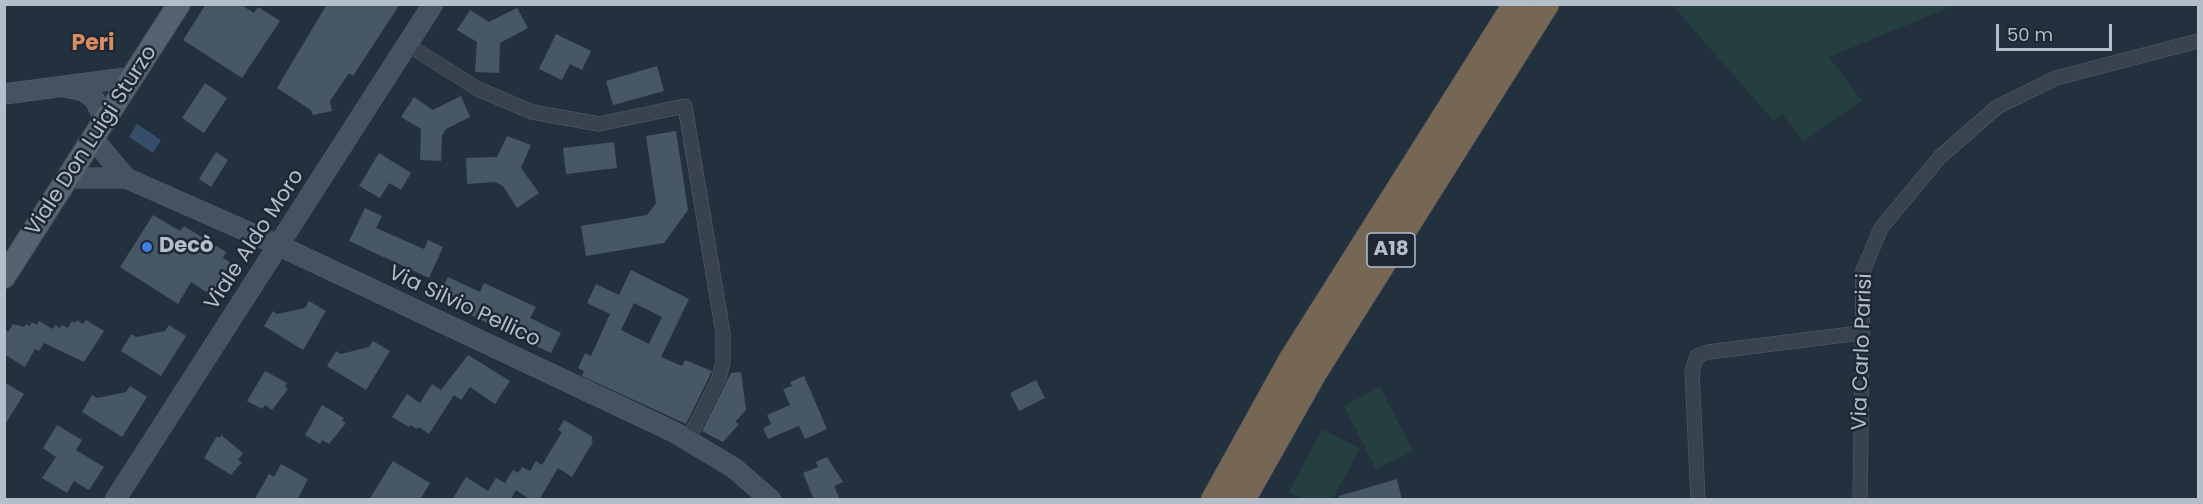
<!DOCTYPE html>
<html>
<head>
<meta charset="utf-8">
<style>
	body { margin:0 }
	#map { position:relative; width:2203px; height:504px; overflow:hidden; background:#23313f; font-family:Poppins,sans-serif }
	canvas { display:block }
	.frame { position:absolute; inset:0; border:6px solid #b4beca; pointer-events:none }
	.scale { position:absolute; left:1996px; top:24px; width:116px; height:27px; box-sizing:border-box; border:3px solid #b4beca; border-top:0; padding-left:8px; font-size:18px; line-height:21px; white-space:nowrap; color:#b4beca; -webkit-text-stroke:4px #1d2834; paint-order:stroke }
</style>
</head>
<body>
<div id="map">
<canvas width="2203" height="504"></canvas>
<div class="frame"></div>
<div class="scale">50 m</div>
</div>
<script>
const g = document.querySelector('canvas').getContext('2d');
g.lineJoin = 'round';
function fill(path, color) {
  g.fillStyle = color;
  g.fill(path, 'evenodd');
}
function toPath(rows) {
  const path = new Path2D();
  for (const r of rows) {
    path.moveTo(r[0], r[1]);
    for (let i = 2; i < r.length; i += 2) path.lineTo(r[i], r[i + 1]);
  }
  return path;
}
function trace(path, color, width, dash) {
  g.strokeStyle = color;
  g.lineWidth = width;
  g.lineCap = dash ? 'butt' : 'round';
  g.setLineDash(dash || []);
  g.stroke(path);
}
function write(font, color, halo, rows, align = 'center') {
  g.font = font + ' Poppins,sans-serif';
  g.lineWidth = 5;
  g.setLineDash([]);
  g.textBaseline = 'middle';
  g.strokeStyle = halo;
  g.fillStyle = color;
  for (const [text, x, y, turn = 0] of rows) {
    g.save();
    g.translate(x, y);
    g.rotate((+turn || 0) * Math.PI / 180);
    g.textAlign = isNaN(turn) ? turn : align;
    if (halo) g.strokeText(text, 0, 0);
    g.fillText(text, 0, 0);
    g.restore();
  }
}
fill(toPath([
	[1672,5,1955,5,1829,57,1862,101,1803,141,1782,114,1773,120],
	[1380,387,1413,451,1376,469,1344,406],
	[1322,429,1360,448,1333,499,1303,499,1289,492]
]), '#253f40');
fill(toPath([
	[137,124,161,140,153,153,129,137]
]), '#364e67');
fill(toPath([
	[206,4,240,4,254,13,258,7,280,21,242,78,183,40],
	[327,4,400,4,353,76,349,73,330,101,332,111,313,115,311,110,277,88],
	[517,8,528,28,500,43,499,73,475,72,477,42,457,30,470,10,489,22],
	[556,34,591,51,582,70,570,64,562,80,539,69],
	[657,66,664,91,613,105,606,81],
	[205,83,227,98,204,133,182,118],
	[461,96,470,117,446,129,442,136,441,161,420,160,421,129,401,117,414,97,433,110],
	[676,131,688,210,664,243,586,256,581,226,647,215,656,203,646,136],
	[507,136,531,145,521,168,539,193,517,208,503,186,495,182,467,184,466,158,497,157],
	[614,142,617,168,566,174,563,148],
	[216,152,228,160,211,187,199,179],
	[379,153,411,173,401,190,389,183,380,198,359,186],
	[365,208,382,216,376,228,424,249,428,240,443,247,429,278,349,241],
	[153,215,180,231,184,226,226,252,223,258,231,263,211,295,191,282,178,304,120,267],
	[631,270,689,299,661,357,682,366,685,360,712,371,686,424,582,376,584,371,578,368,585,353,591,356,610,314,587,303,596,284,619,295],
	[634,303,662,317,649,344,621,330],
	[448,277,480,292,484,283,536,307,530,318,561,333,551,353,437,299],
	[309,301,326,311,303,350,264,326,273,311,277,314,305,308],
	[77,320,83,324,86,320,104,331,84,362,44,343,39,351,35,349,25,367,4,354,4,329,8,332,13,324,24,327,26,324,30,326,32,322,37,325,39,321,53,329,55,325,60,328,62,325,68,328,72,321,75,323],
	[169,325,186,336,161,376,121,351,131,334,136,337,165,331],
	[373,341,390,351,366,390,327,366,336,351,341,354,369,347],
	[468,355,510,381,495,404,470,387,461,400,454,395,429,434,419,427,417,429,410,425,409,427,392,417,407,394,420,403,432,384,441,390],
	[265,371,287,383,285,387,288,389,272,410,265,405,262,409,247,401],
	[741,372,746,410,735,422,739,424,723,442,702,431,731,373],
	[804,376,827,429,805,439,799,426,768,439,763,428,771,424,767,415,790,405,783,389,792,386,790,382],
	[1036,380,1045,398,1019,411,1010,393],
	[4,382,24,394,4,426],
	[130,386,147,397,122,437,82,412,92,395,97,398,126,392],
	[322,405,344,418,342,421,346,423,329,444,322,440,320,444,305,435],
	[564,420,593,437,591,440,593,442,572,477,558,468,539,500,531,500,516,490,510,500,452,500,466,477,488,491,496,478,505,483,513,470,518,473,522,467,530,471,536,461,542,465,562,432,558,430],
	[57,425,82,440,76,450,104,467,89,490,74,481,67,493,42,478,56,457,43,448],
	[221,435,243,453,238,460,242,462,231,475,204,458,217,436,220,438],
	[827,457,843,482,834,486,840,500,814,500,803,473,818,467,816,462],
	[393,461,430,483,420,500,369,500],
	[281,464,308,479,297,500,254,500,269,474,274,477],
	[1397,479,1402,500,1339,500,1339,496]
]), '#475766');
const street = toPath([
	[408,45,478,89,532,112,599,124,685,106,723,333,723,363,719,378,688,440],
	[1698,500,1692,371,1697,356,1708,352,1860,333],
	[1860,500,1863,271,1881,228,1940,157,1997,107,2056,78,2198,41]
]);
const secondary = toPath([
	[65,87,84,91,94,99,106,121],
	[4,94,133,77],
	[94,140,126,178],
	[70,178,126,178,280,246,674,432,734,468,771,500],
	[115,500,433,4]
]);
const primary = toPath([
	[4,277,179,4]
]);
const highway = toPath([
	[1214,500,1291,361,1516,4],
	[1242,500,1313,374,1546,4]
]);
trace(street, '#56616d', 15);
trace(secondary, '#56616d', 21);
trace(primary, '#414c58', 24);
trace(highway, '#434e5a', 27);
trace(street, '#38434f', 14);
trace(secondary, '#455262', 20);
trace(primary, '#56626f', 22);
trace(highway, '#766654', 26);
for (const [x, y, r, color] of [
	[147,247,6,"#3f7fe0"]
]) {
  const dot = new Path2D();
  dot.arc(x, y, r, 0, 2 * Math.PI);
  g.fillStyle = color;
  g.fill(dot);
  trace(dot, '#1d2834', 2);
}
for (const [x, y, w] of [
	[1391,250,48]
]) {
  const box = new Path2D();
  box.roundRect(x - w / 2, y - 17, w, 34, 4.5);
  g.fillStyle = '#1d2834';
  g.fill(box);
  trace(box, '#b4beca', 1.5);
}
write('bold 20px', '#b4beca', null, [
	["A18",1391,250]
]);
write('21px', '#b4beca', '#1d2834', [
	["Viale Don Luigi Sturzo",92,141,-57],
	["Viale Aldo Moro",255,240,-57],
	["Via Silvio Pellico",464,307,25],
	["Via Carlo Parisi",1863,352,-88]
]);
write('bold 21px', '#b4beca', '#1d2834', [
	["Decò",159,247]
], 'left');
write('bold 22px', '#d98c60', '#1d2834', [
	["Peri",93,44]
]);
</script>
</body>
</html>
